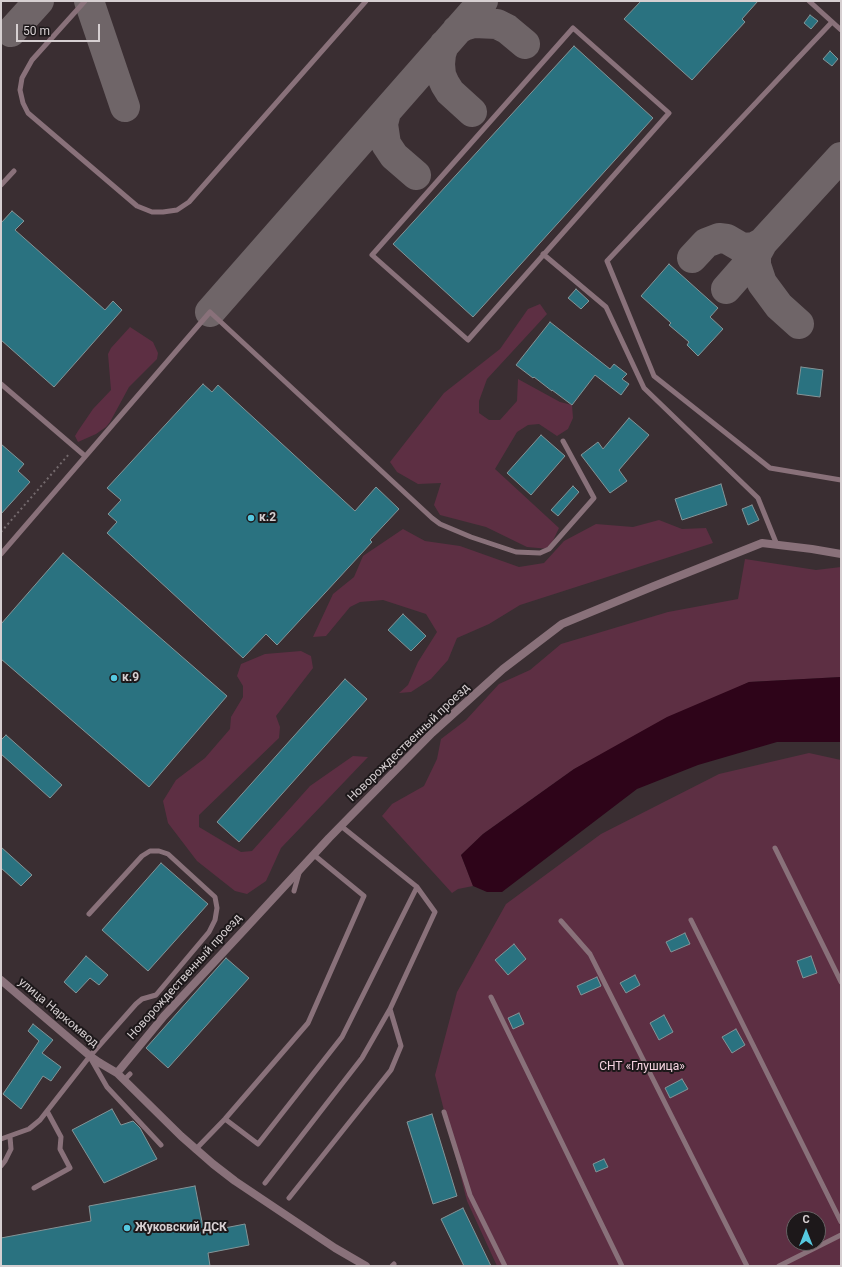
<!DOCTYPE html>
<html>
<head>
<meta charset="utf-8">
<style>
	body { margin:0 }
	#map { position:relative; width:842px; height:1267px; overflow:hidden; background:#3a2e32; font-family:Roboto,sans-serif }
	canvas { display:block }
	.frame { position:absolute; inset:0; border:2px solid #d6cfd1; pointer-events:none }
	.north { position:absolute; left:786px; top:1211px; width:40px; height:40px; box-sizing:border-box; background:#1d181a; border:1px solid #676163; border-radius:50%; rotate:0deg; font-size:11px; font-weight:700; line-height:16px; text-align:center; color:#d6cfd1 }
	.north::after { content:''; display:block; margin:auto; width:14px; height:18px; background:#56c9e0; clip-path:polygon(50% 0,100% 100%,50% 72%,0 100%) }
	.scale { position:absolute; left:16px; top:24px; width:84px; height:18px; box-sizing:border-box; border:2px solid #d6cfd1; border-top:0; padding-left:5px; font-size:12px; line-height:14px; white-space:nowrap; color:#d6cfd1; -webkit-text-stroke:3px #1d181a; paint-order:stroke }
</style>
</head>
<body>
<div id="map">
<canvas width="842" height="1267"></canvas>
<div class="frame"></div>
<div class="north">С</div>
<div class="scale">50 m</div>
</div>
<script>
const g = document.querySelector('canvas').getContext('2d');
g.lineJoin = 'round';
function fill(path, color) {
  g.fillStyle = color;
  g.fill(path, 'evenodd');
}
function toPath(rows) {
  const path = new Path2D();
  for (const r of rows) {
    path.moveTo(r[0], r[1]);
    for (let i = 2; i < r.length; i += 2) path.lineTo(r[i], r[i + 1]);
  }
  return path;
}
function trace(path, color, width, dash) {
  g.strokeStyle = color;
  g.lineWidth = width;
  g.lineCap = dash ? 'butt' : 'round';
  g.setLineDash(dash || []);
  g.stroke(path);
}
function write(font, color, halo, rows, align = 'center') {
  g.font = font + ' Roboto,sans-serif';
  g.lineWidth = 4;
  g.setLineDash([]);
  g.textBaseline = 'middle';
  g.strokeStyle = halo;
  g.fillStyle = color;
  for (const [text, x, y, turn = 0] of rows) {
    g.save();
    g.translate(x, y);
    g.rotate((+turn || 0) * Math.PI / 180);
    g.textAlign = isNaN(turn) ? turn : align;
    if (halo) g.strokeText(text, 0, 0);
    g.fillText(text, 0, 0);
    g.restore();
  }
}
fill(toPath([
	[540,304,547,314,487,379,479,401,479,413,489,420,500,420,517,401,518,379,560,402,572,405,573,418,568,429,557,436,539,424,528,425,517,432,495,469,559,528,549,549,527,547,486,527,440,515,434,505,441,483,418,484,397,472,390,462,444,393,500,349,528,309],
	[130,327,153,342,158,353,157,359,129,387,110,422,106,427,96,434,78,442,75,436,78,431,93,409,111,390,108,354,111,348],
	[659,520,682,529,706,528,713,543,520,605,489,624,457,638,448,660,431,679,411,692,399,693,408,685,418,662,437,632,426,614,383,600,360,602,350,607,326,636,313,637,333,594,354,577,363,556,403,529,425,541,460,546,519,567,544,563,564,541,596,524,633,527],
	[745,559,816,570,841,567,841,677,749,682,574,769,483,834,461,855,473,886,458,889,452,893,382,816,392,804,424,786,437,759,441,739,466,720,499,684,530,670,561,644,668,612,738,599],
	[301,651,311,656,313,668,276,716,280,727,279,738,199,815,199,827,241,852,252,851,310,786,353,756,368,757,281,848,266,881,247,894,235,891,197,861,168,823,163,801,176,780,205,758,230,729,231,717,243,697,243,686,237,676,241,664,265,654],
	[809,753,841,760,841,1266,497,1266,467,1201,435,1075,457,992,506,904,601,834,719,774],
	[794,1219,818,1219,818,1243,794,1243]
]), '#5d2f43');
fill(toPath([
	[841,677,841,742,777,742,698,765,637,789,502,892,487,892,473,886,461,855,483,834,574,769,667,717,749,682]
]), '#2e0419');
trace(toPath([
	[89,1,125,107],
	[457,30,464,26,474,23,497,24,507,29,525,44],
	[11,32,39,1],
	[444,45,441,54,440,64,441,75,445,84,450,92,472,112],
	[386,112,383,124,386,144,394,156,416,175],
	[756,255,756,265,762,283,779,306,799,324],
	[692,258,706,243,719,238,727,239,739,246,745,248,754,247,763,242],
	[726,289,756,255,763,242,841,157],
	[210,312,483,1]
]), '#6f6568', 30);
const building = toPath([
	[641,1,758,1,742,19,745,22,692,80,624,19,641,1],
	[810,15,818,21,811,29,804,23,810,15],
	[574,46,653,118,473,317,393,244,574,46],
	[830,51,838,59,832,66,823,59,830,51],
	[12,211,24,221,15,230,105,310,113,301,122,310,54,387,1,340,1,223,12,211],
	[669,264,718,308,710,317,723,329,698,356,687,345,689,342,669,325,671,323,641,296,669,264],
	[576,289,589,301,581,309,568,298,576,289],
	[550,322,610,369,614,364,627,374,622,379,629,384,621,395,595,375,572,405,552,390,552,391,534,377,533,378,516,365,550,322],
	[801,367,823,370,820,397,797,394,801,367],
	[203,384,212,392,218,385,355,511,376,487,399,509,370,540,372,542,277,645,266,634,243,658,107,533,117,522,108,514,121,500,107,488,203,384],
	[629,418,649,435,619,470,627,481,610,493,581,455,598,442,603,449,629,418],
	[541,435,565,456,531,495,507,473,541,435],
	[1,444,24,464,18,471,30,482,1,514,1,444],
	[721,484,727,505,682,520,675,499,721,484],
	[573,486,579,492,558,516,551,510,573,486],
	[752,505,759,520,748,525,742,509,752,505],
	[63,553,227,696,149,787,1,659,1,624,63,553],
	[403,614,426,636,411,651,388,630,403,614],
	[345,679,367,699,239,842,217,822,345,679],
	[6,735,62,785,50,798,1,754,1,740,6,735],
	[1,847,32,875,21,886,1,868,1,847],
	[161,863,208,904,148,971,102,930,161,863],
	[685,933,690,944,671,952,666,942,685,933],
	[514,944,526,959,508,975,495,960,514,944],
	[86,956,108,975,99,985,90,978,76,993,64,982,86,956],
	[811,956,817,973,803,978,797,961,811,956],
	[226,958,249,978,168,1068,146,1048,226,958],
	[635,975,640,985,626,993,620,983,635,975],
	[597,977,601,986,581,995,577,986,597,977],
	[519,1013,524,1024,513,1029,508,1018,519,1013],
	[664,1015,673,1032,659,1040,650,1023,664,1015],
	[33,1024,53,1040,42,1053,61,1067,51,1081,43,1076,21,1109,3,1094,39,1041,28,1031,33,1024],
	[736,1029,745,1045,732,1053,722,1037,736,1029],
	[682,1079,688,1089,670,1098,665,1088,682,1079],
	[112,1109,121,1125,133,1121,140,1128,157,1159,104,1183,72,1130,112,1109],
	[432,1114,457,1196,433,1204,407,1122,432,1114],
	[604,1159,608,1167,596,1172,593,1164,604,1159],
	[195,1186,204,1232,245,1224,249,1245,208,1253,210,1266,1,1266,1,1238,91,1221,89,1206,195,1186],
	[463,1208,491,1266,464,1266,441,1219,463,1208]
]);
fill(building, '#2a7280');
trace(building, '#849497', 1);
trace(toPath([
	[1,532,70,453]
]), '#746a6d', 2, [2, 3]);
trace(toPath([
	[85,1,32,60,22,78,20,90,23,103,28,113,137,206,152,212,163,212,177,210,189,202,366,1],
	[809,1,841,30],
	[832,22,607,261,654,376,770,468,841,480],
	[573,28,669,113,468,340,372,255,573,28],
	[1,185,14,171],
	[543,254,606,307,644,388,758,498,777,545],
	[1,384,85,456],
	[1,554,210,312,432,518,440,524,471,537,516,552,540,553,549,549,594,498,563,441],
	[775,848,841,982],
	[294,891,299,873],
	[691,920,841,1222],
	[561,921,590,954,747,1266],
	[491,997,622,1266],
	[91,1059,107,1087,161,1145],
	[124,1080,130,1074],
	[444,1112,470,1195,505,1266],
	[225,1119,258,1144,342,1037,417,887,341,826],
	[1,1139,29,1129,40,1120,90,1056,136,1004,142,999,156,995,209,932,215,920,217,908,215,897,168,854,159,851,150,851,142,856,89,914],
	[195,1150,225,1119,308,1023,364,896,314,855],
	[1,1166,5,1161,11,1149,10,1137],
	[265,1183,362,1058,390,1009],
	[34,1188,70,1168,60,1149,61,1137,47,1111],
	[289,1198,391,1070,401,1046,390,1009,435,912,417,887],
	[392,1266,394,1264],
	[779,1266,841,1235]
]), '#89717a', 5);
trace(toPath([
	[100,1063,117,1073,181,1136,213,1164,235,1181,335,1248,366,1266],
	[117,1073,164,1016,245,929,329,838,432,733,503,669,562,624,654,586,762,543,812,549,841,554]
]), '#89717a', 8);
trace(toPath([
	[1,980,90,1056,100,1063]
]), '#89717a', 8);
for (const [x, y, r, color] of [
	[251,518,4,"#56c9e0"],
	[114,678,4,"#56c9e0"],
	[127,1228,4,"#56c9e0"]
]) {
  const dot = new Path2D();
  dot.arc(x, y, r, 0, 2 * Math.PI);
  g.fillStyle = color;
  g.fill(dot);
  trace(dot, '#1d181a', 1.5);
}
write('bold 12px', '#d6cfd1', '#1d181a', [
	["к.2",259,518],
	["к.9",122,678],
	["Жуковский ДСК",135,1228]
], 'left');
write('12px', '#d6cfd1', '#1d181a', [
	["Новорождественный проезд",409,743,-44],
	["Новорождественный проезд",185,977,-48],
	["улица Наркомвод",58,1013,40]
]);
write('12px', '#f5d3e0', '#1d181a', [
	["СНТ «Глушица»",642,1067]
]);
</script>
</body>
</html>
